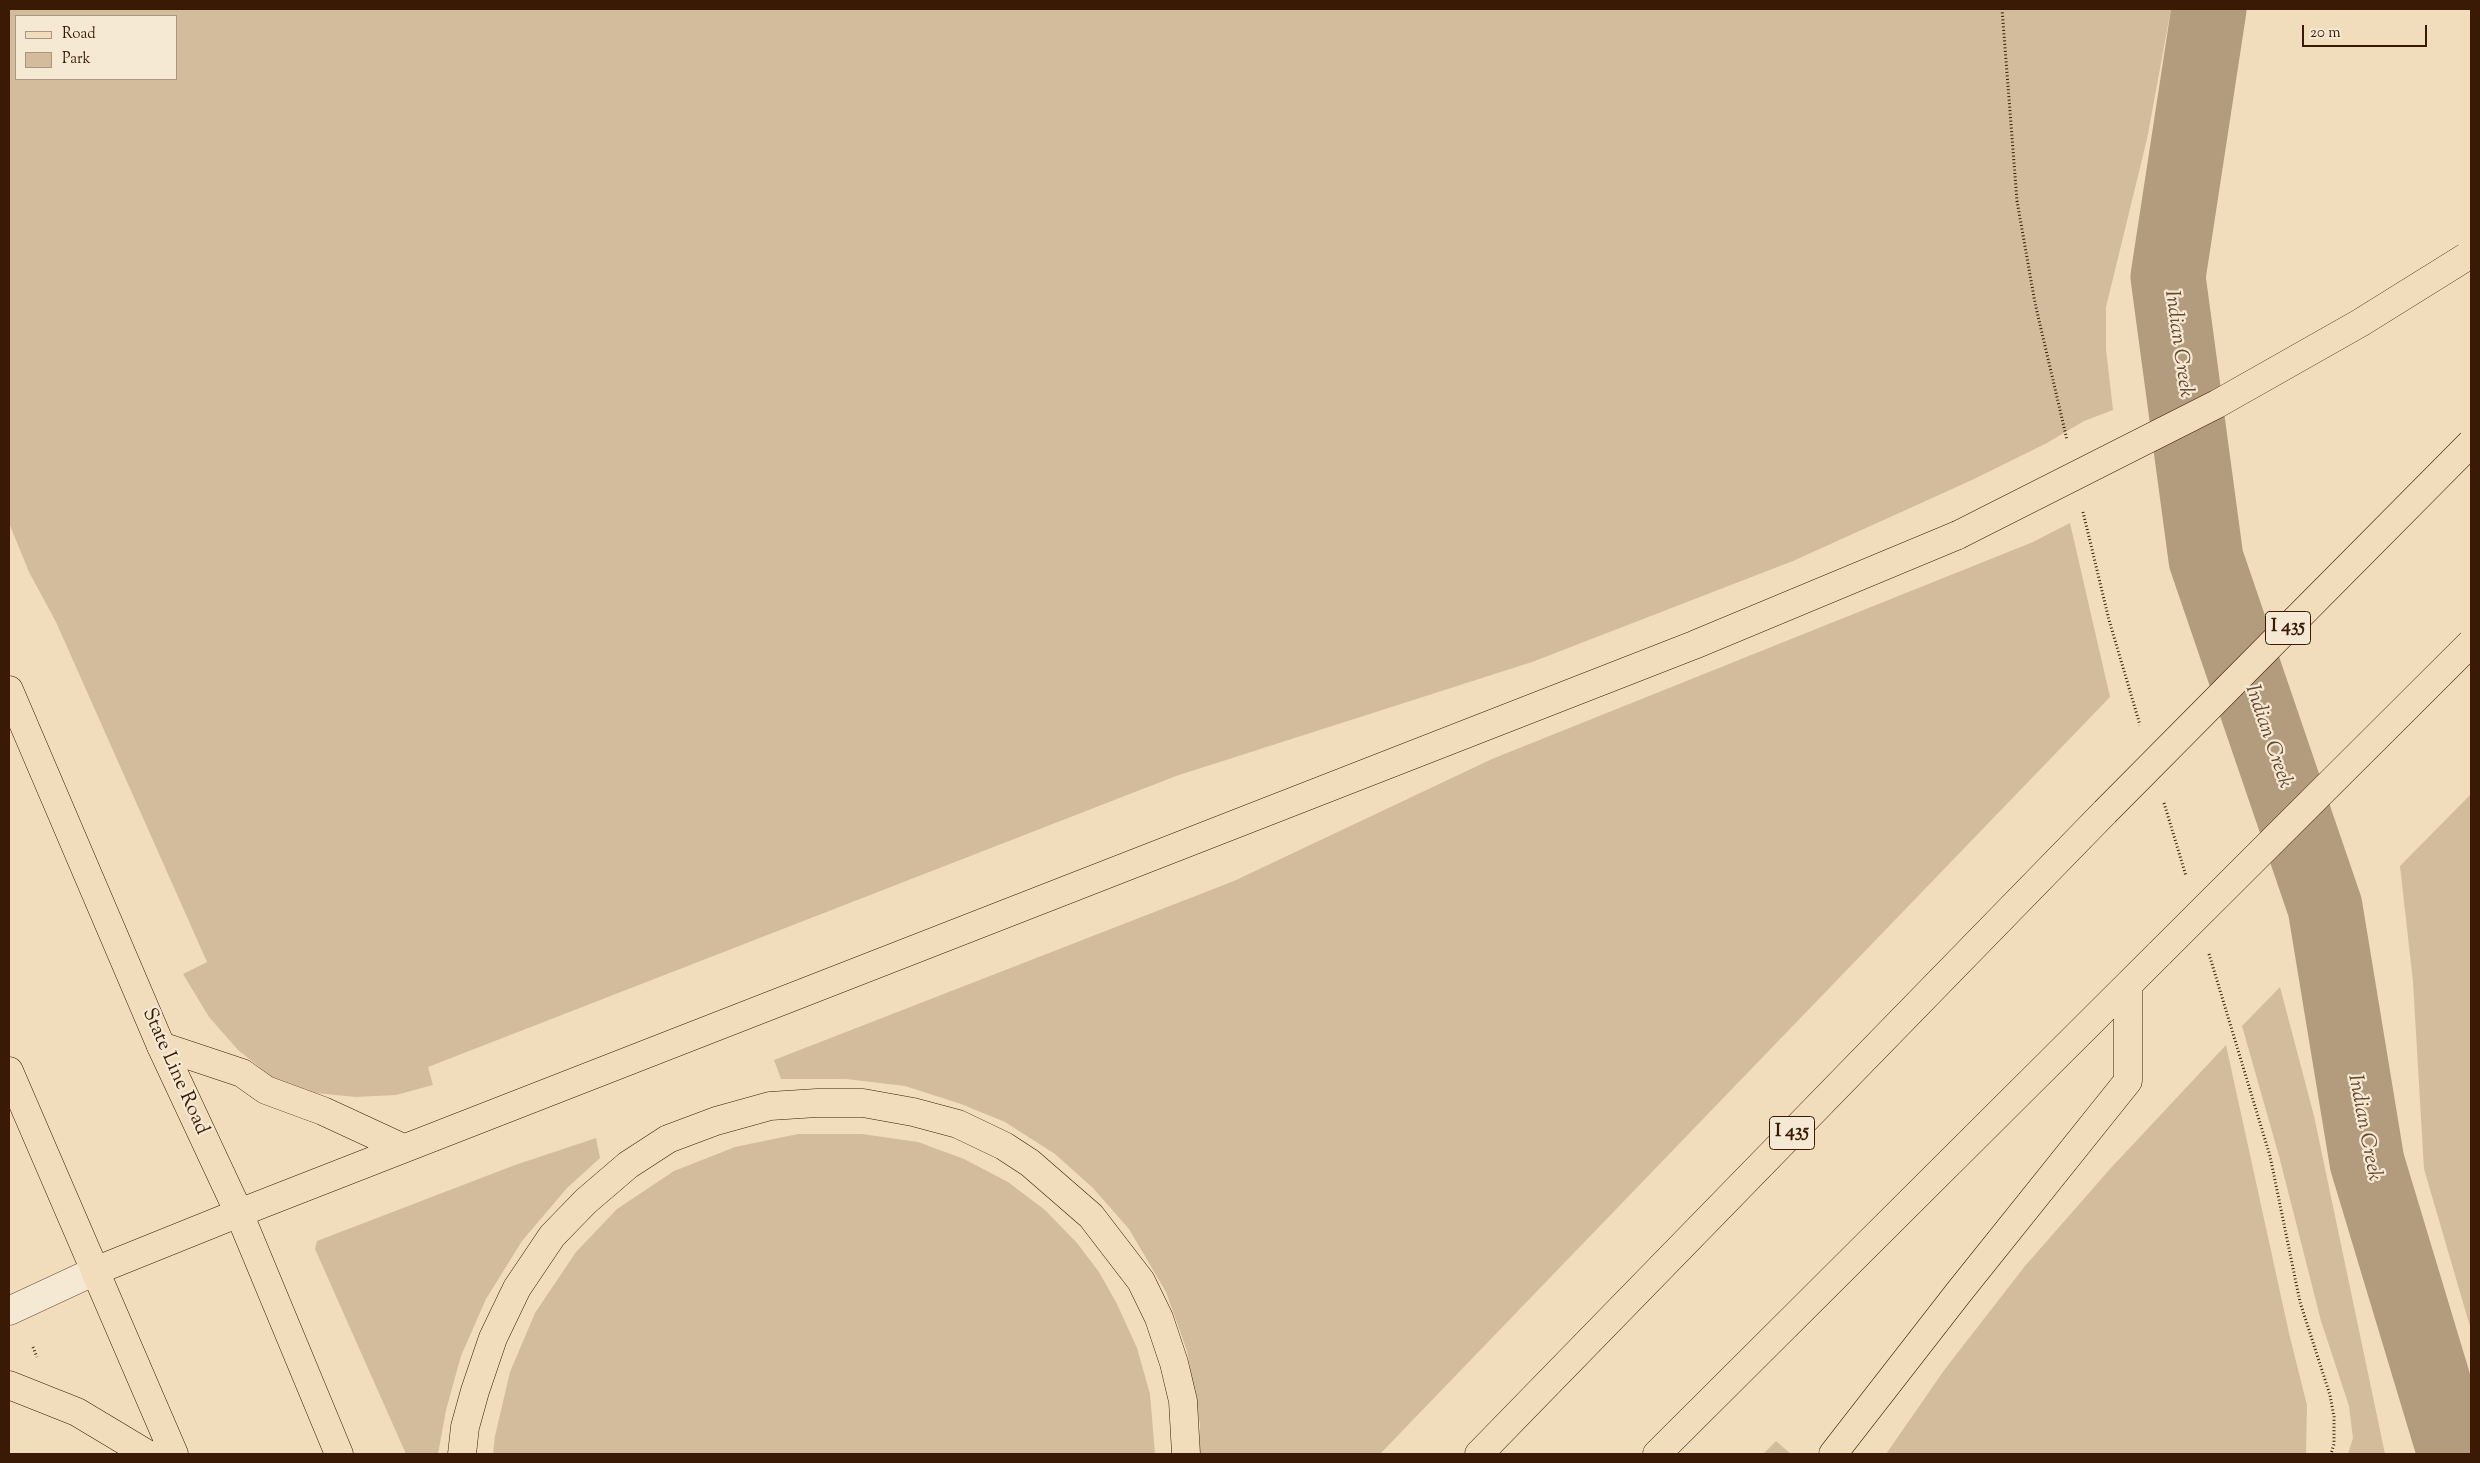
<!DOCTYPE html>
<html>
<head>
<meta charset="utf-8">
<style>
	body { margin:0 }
	#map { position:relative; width:2480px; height:1463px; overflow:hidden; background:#f1ddbb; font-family:"Sorts Mill Goudy",serif }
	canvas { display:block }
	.frame { position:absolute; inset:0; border:10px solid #3a1a05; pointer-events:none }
	.legend { position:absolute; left:15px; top:15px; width:162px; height:65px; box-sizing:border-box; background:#f6e9d3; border:1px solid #ab9681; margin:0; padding:6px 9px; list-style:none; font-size:15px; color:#3a1a05 }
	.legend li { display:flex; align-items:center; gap:10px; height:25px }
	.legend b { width:25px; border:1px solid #ab9681 }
	.scale { position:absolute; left:2302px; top:25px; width:125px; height:22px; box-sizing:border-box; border:2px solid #3a1a05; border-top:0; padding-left:6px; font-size:15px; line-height:18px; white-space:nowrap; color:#3a1a05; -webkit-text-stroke:4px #f6e9d3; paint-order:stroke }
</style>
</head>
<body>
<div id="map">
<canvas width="2480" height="1463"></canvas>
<div class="frame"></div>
<ul class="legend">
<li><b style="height:6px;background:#f1ddbb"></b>Road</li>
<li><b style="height:14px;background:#d2bc9c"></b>Park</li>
</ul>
<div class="scale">20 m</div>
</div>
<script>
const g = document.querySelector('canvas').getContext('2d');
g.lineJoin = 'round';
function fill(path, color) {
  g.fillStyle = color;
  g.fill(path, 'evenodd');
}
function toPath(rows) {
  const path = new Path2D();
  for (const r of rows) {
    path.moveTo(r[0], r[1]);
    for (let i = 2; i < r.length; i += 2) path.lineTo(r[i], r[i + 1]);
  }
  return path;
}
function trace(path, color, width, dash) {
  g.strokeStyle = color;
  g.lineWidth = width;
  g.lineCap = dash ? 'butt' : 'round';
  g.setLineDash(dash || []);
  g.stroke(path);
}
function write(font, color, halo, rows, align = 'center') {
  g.font = font + ' "Sorts Mill Goudy",serif';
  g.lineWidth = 4.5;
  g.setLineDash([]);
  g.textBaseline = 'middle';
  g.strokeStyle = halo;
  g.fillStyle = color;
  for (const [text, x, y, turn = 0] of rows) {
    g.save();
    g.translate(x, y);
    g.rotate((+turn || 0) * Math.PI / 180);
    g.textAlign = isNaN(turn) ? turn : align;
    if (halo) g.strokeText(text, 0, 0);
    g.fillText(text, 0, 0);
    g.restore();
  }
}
fill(toPath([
	[9,9,2171,9,2147,139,2106,307,2106,349,2113,410,2084,421,2047,443,1972,480,1793,561,1532,662,1176,776,428,1067,433,1085,396,1095,356,1097,316,1093,272,1077,238,1050,209,1017,183,974,207,962,56,622,29,572,9,523],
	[16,16,176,16,176,79,16,79],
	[2070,523,2110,697,1380,1454,1199,1454,1200,1424,1187,1351,1166,1292,1129,1229,1093,1188,1055,1154,1005,1122,961,1104,905,1086,846,1079,781,1079,774,1060,1234,881,1492,759,2033,542],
	[2471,794,2471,1330,2424,1169,2413,982,2400,866],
	[2280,987,2314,1116,2385,1454,2348,1454,2353,1438,2349,1406,2321,1321,2279,1156,2242,1026],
	[2226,1045,2289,1333,2307,1405,2306,1454,1886,1454,1945,1369,2025,1266,2110,1169],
	[798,1134,862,1134,918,1142,964,1159,1008,1182,1045,1210,1077,1243,1099,1272,1117,1304,1137,1348,1150,1394,1155,1454,493,1454,495,1436,510,1372,535,1313,576,1252,617,1209,674,1171,735,1147],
	[596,1138,600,1158,567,1188,522,1241,486,1299,461,1356,446,1410,438,1454,406,1454,315,1249,317,1241,515,1165],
	[1776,1441,1791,1454,1763,1454]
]), '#d2bc9c');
trace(toPath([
	[2209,9,2168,277,2206,559,2325,907,2367,1162,2455,1454]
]), '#b39b7d', 75);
const minor = toPath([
	[9,1311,95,1271]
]);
const major = toPath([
	[9,690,161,1046,239,1213,339,1454],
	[9,1071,174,1454],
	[95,1271,239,1213],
	[9,1385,77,1412,147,1454]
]);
const highway = toPath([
	[161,1046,242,1073,266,1090,323,1111,403,1148],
	[239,1213,1694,645,1958,535],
	[462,1454,465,1427,475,1391,493,1338,517,1288,552,1236,586,1201,628,1165,668,1139,716,1121,770,1106,817,1103,863,1103,913,1112,958,1124,1004,1146,1030,1163,1091,1216,1141,1281,1159,1318,1174,1363,1183,1401,1186,1454],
	[1479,1454,2105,812],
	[1657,1454,2160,953],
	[1833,1454,1959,1292,2128,1081,2128,986]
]);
trace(minor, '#684b32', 29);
trace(major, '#3a1a05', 29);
trace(highway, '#3a1a05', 29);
trace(toPath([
	[2002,9,2017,201,2035,303,2067,440],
	[2083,512,2109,620,2140,725],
	[2164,803,2186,876],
	[2209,954,2270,1156,2300,1302,2330,1395,2334,1417,2334,1444,2331,1454],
	[33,1347,37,1357]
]), '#3a1a05', 3, [1, 2.5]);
trace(minor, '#f6e9d3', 28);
trace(major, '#f1ddbb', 28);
trace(highway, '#f1ddbb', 28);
const highwayBridge = toPath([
	[1958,535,2217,404,2360,323,2466,257],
	[2105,812,2471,443],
	[2160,953,2471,643]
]);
trace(highwayBridge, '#3a1a05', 29, []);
trace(highwayBridge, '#f1ddbb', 28);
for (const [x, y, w] of [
	[2288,628,45],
	[1792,1133,45]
]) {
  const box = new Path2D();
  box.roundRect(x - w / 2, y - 16.5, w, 33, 4);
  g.fillStyle = '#f6e9d3';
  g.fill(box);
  trace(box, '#3a1a05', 1);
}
write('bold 19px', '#3a1a05', null, [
	["I 435",2288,628],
	["I 435",1792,1133]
]);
write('20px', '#3a1a05', '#f6e9d3', [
	["State Line Road",174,1072,66]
]);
write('italic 21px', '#64472f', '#f6e9d3', [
	["Indian Creek",2177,344,82],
	["Indian Creek",2267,737,71],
	["Indian Creek",2363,1128,79]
]);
</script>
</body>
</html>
